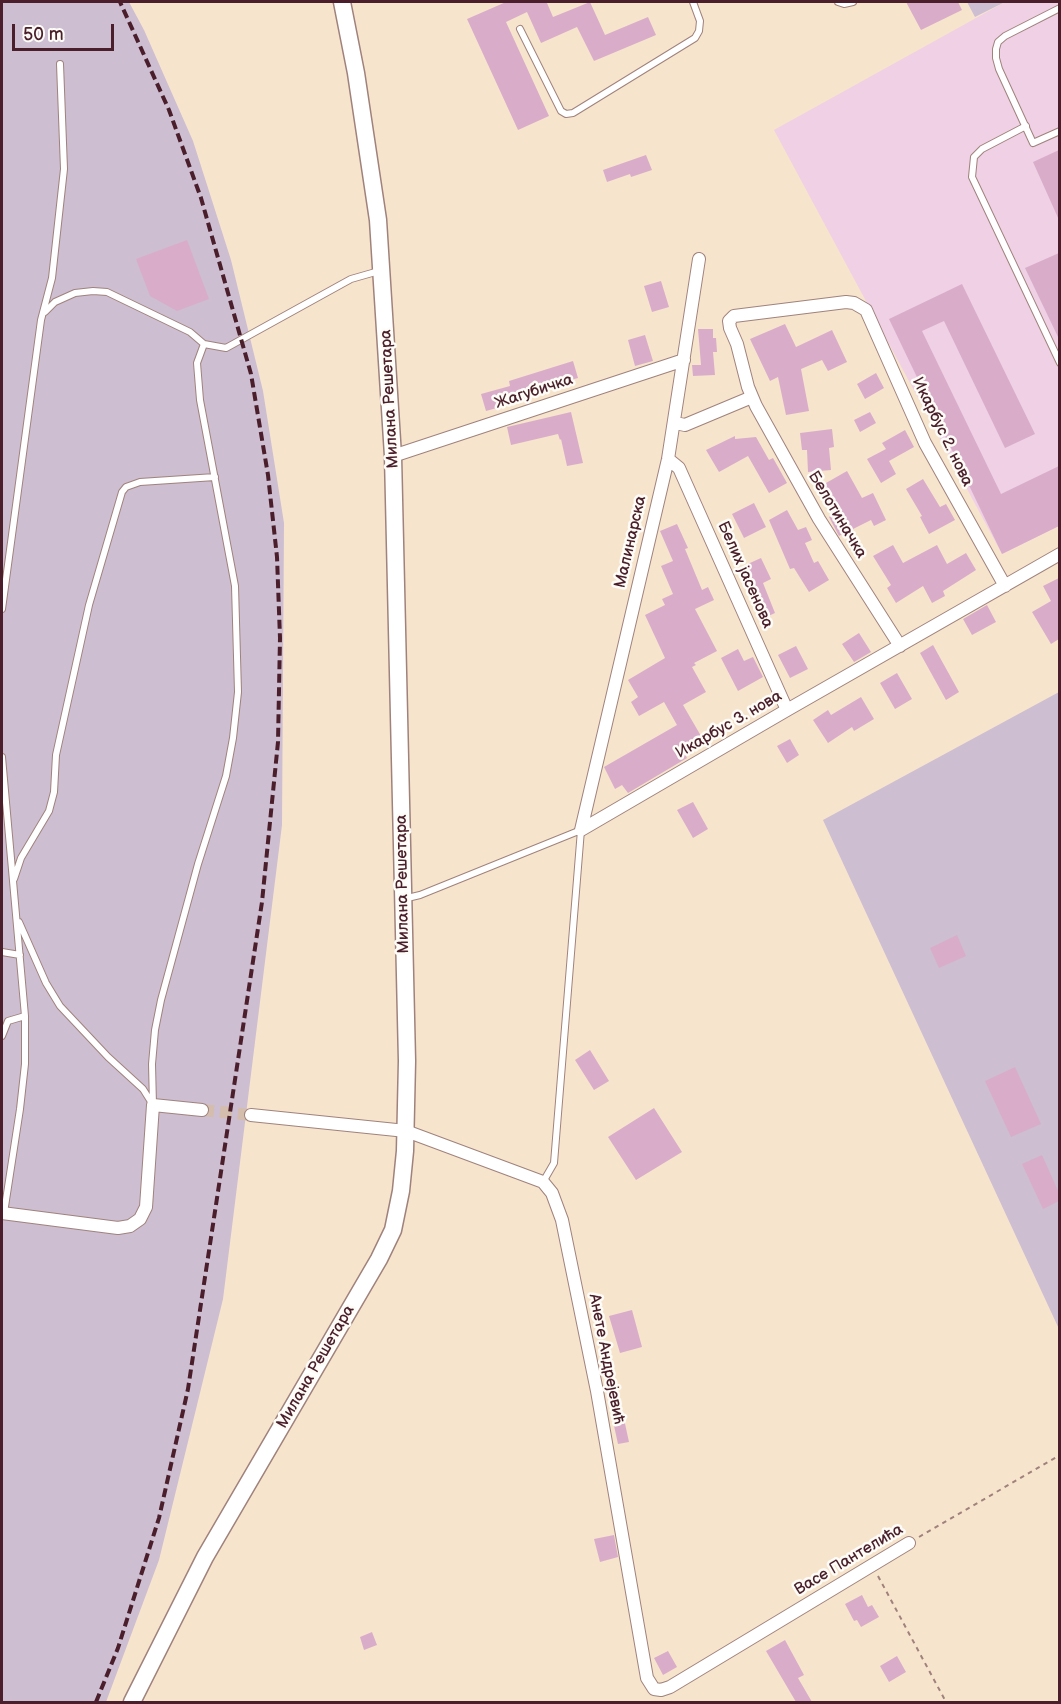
<!DOCTYPE html>
<html>
<head>
<meta charset="utf-8">
<style>
	body { margin:0 }
	#map { position:relative; width:1061px; height:1704px; overflow:hidden; background:#f7e4cd; font-family:"Balsamiq Sans",sans-serif }
	canvas { display:block }
	.frame { position:absolute; inset:0; border:3px solid #4a1f2b; pointer-events:none }
	.scale { position:absolute; left:12px; top:24px; width:102px; height:27px; box-sizing:border-box; border:3px solid #4a1f2b; border-top:0; padding-left:8px; font-size:18px; line-height:21px; white-space:nowrap; color:#4a1f2b; -webkit-text-stroke:4px #fdfcf7; paint-order:stroke }
</style>
</head>
<body>
<div id="map">
<canvas width="1061" height="1704"></canvas>
<div class="frame"></div>
<div class="scale">50 m</div>
</div>
<script>
const g = document.querySelector('canvas').getContext('2d');
g.lineJoin = 'round';
function fill(path, color) {
  g.fillStyle = color;
  g.fill(path, 'evenodd');
}
function toPath(rows) {
  const path = new Path2D();
  for (const r of rows) {
    path.moveTo(r[0], r[1]);
    for (let i = 2; i < r.length; i += 2) path.lineTo(r[i], r[i + 1]);
  }
  return path;
}
function trace(path, color, width, dash) {
  g.strokeStyle = color;
  g.lineWidth = width;
  g.lineCap = dash ? 'butt' : 'round';
  g.setLineDash(dash || []);
  g.stroke(path);
}
function write(font, color, halo, rows, align = 'center') {
  g.font = font + ' "Balsamiq Sans",sans-serif';
  g.lineWidth = 5;
  g.setLineDash([]);
  g.textBaseline = 'middle';
  g.strokeStyle = halo;
  g.fillStyle = color;
  for (const [text, x, y, turn = 0] of rows) {
    g.save();
    g.translate(x, y);
    g.rotate((+turn || 0) * Math.PI / 180);
    g.textAlign = isNaN(turn) ? turn : align;
    if (halo) g.strokeText(text, 0, 0);
    g.fillText(text, 0, 0);
    g.restore();
  }
}
fill(toPath([
	[1005,2,1059,2,1059,526,1002,554,774,130]
]), '#efd0e5');
fill(toPath([
	[2,2,129,2,144,30,193,141,231,260,263,391,284,523,282,825,223,1299,159,1560,106,1702,2,1702],
	[967,2,1005,2,975,17],
	[1059,692,1059,1329,823,820]
]), '#cdbed2');
fill(toPath([
	[506,2,551,2,547,3,553,17,590,2,605,35,648,17,656,35,594,61,577,27,541,43,527,12,506,22,549,116,518,130,467,19],
	[906,2,958,2,962,10,921,30],
	[1059,150,1059,220,1033,162],
	[646,155,652,170,631,177,630,174,607,182,603,170],
	[187,240,209,299,177,311,150,296,136,259],
	[1059,253,1059,339,1025,268],
	[661,281,669,307,652,312,644,286],
	[962,284,1035,434,1005,448,944,321,922,331,1001,494,1059,466,1059,526,1002,554,889,319],
	[785,324,796,347,832,330,847,362,828,371,822,360,801,369,809,411,786,415,778,377,770,381,750,339],
	[698,329,713,329,713,338,716,338,717,352,713,352,715,375,693,376,692,365,701,365],
	[645,335,653,361,635,366,628,340],
	[573,361,578,378,509,397,511,404,486,411,481,394,510,386,509,381],
	[876,373,884,388,865,399,857,384],
	[571,412,583,463,567,466,561,439,560,440,558,434,511,445,507,427],
	[870,412,876,423,860,432,854,420],
	[832,429,834,447,829,448,831,470,808,472,807,450,802,450,800,433],
	[905,430,914,447,889,461,896,474,881,483,867,459,886,449,882,443],
	[735,436,735,439,756,437,769,460,773,458,787,483,769,493,748,456,719,472,706,450],
	[847,471,862,498,873,493,886,520,874,526,871,520,839,536,829,517,834,514,819,487],
	[923,479,940,507,946,504,955,520,929,534,920,517,922,516,906,489],
	[754,503,766,527,744,538,732,514],
	[787,510,798,530,806,527,812,540,805,543,814,563,818,561,829,580,809,592,794,568,790,569,769,520],
	[677,524,688,548,685,549,702,590,708,587,714,600,695,609,717,651,694,663,696,665,692,667,706,692,683,705,701,736,685,745,687,747,682,749,687,758,628,793,622,785,615,789,604,767,677,725,664,702,639,716,631,702,638,697,628,680,665,658,645,615,665,605,662,599,673,594,661,566,673,561,660,531],
	[893,545,903,563,937,545,947,564,966,553,976,570,943,591,945,596,932,603,923,586,896,603,887,588,891,585,873,556],
	[761,558,771,579,763,583,775,613,760,620,751,600,756,598,741,567],
	[1059,578,1059,639,1051,644,1032,612,1051,601,1043,586],
	[987,605,996,622,972,635,963,619],
	[859,633,871,652,854,662,842,644],
	[933,645,959,692,946,700,920,653],
	[796,646,808,669,790,678,778,655],
	[738,649,744,661,753,657,763,677,738,691,721,658],
	[897,673,912,699,895,709,880,683],
	[861,697,874,719,854,731,852,727,828,743,813,720,828,710,831,715],
	[790,739,799,755,787,763,777,746],
	[693,802,708,829,693,838,677,810],
	[957,935,966,956,939,968,930,948],
	[590,1050,609,1081,594,1090,575,1060],
	[1015,1067,1041,1124,1011,1137,985,1081],
	[654,1108,682,1152,636,1180,608,1137],
	[1042,1155,1059,1193,1059,1201,1043,1209,1022,1164],
	[632,1310,642,1347,620,1353,609,1316],
	[622,1410,629,1442,618,1444,611,1412],
	[614,1535,618,1557,600,1562,594,1539],
	[862,1595,868,1607,872,1605,879,1617,861,1627,857,1620,854,1621,845,1604],
	[372,1632,377,1645,364,1650,360,1637],
	[785,1640,804,1675,798,1678,812,1702,796,1702,766,1651],
	[668,1651,677,1667,663,1675,654,1658],
	[897,1656,906,1672,889,1682,880,1666]
]), '#d9adca');
trace(toPath([
	[202,1110,251,1115]
]), '#d4bdad', 12, [12, 6]);
const lane = toPath([
	[838,2,844,4,853,2],
	[1060,8,1005,36,998,42,996,49,996,58,999,69,1033,143,1060,131],
	[520,29,561,111,566,114,573,113,695,38,699,31,700,21,693,2],
	[1026,126,982,149,974,157,972,177,1060,363],
	[45,312,55,302,75,293,93,291,107,292,190,332,204,344,226,348,351,279,379,271],
	[2,609,41,320,52,278,64,169,60,64],
	[2,757,25,1016,25,1064,20,1109,4,1213],
	[14,879,21,858,49,811,54,792,56,755,89,605,122,492,126,487,140,482,215,477],
	[403,899,420,895,581,830,554,1163,543,1182],
	[19,922,46,983,60,1006,108,1057,143,1089,153,1105],
	[2,952,20,955],
	[2,1036,8,1021,25,1016],
	[153,1105,152,1064,155,1030,161,1000,198,864,226,776,233,738,238,692,235,586,200,400,197,363,204,344]
]);
const street = toPath([
	[675,423,685,425,752,397],
	[393,456,684,360],
	[668,459,679,468,787,710],
	[900,646,819,519,756,406,748,387,737,344,730,328,729,321,734,316,846,302,854,303,866,310,925,443,1005,586],
	[581,830,668,459,699,259],
	[581,830,787,710,1060,554],
	[251,1115,406,1131,543,1182,552,1193,562,1220,597,1391,647,1678,654,1689,661,1690,670,1687,909,1543],
	[2,1213,118,1228,130,1226,140,1219,146,1207,153,1105,202,1110]
]);
const secondary = toPath([
	[132,1702,205,1557,379,1259,393,1230,401,1191,405,1151,407,1061,393,456,378,220,356,73,342,2]
]);
trace(lane, '#a0827c', 8);
trace(street, '#a0827c', 14);
trace(secondary, '#a0827c', 19);
trace(toPath([
	[919,1537,1060,1455],
	[878,1576,946,1702]
]), '#a0827c', 2, [4.5, 4.5]);
trace(lane, '#fff', 6);
trace(street, '#fff', 12);
trace(secondary, '#fff', 16);
trace(toPath([
	[96,1702,118,1648,159,1518,188,1389,262,902,278,742,280,638,277,557,268,475,251,374,201,198,169,110,120,2]
]), '#4a1f2b', 4, [9, 4.5]);
write('16px', '#4a1f2b', '#fdfcf7', [
	["Жагубичка",534,392,-18],
	["Милана Решетара",390,399,-93],
	["Икарбус 2. нова",942,432,64],
	["Белотиначка",837,515,59],
	["Малинарска",631,542,-77],
	["Белих јасенова",745,575,66],
	["Икарбус 3. нова",729,725,-30],
	["Милана Решетара",403,884,-91],
	["Анете Андрејевић",606,1359,79],
	["Милана Решетара",316,1367,-60],
	["Васе Пантелића",849,1560,-31]
]);
</script>
</body>
</html>
